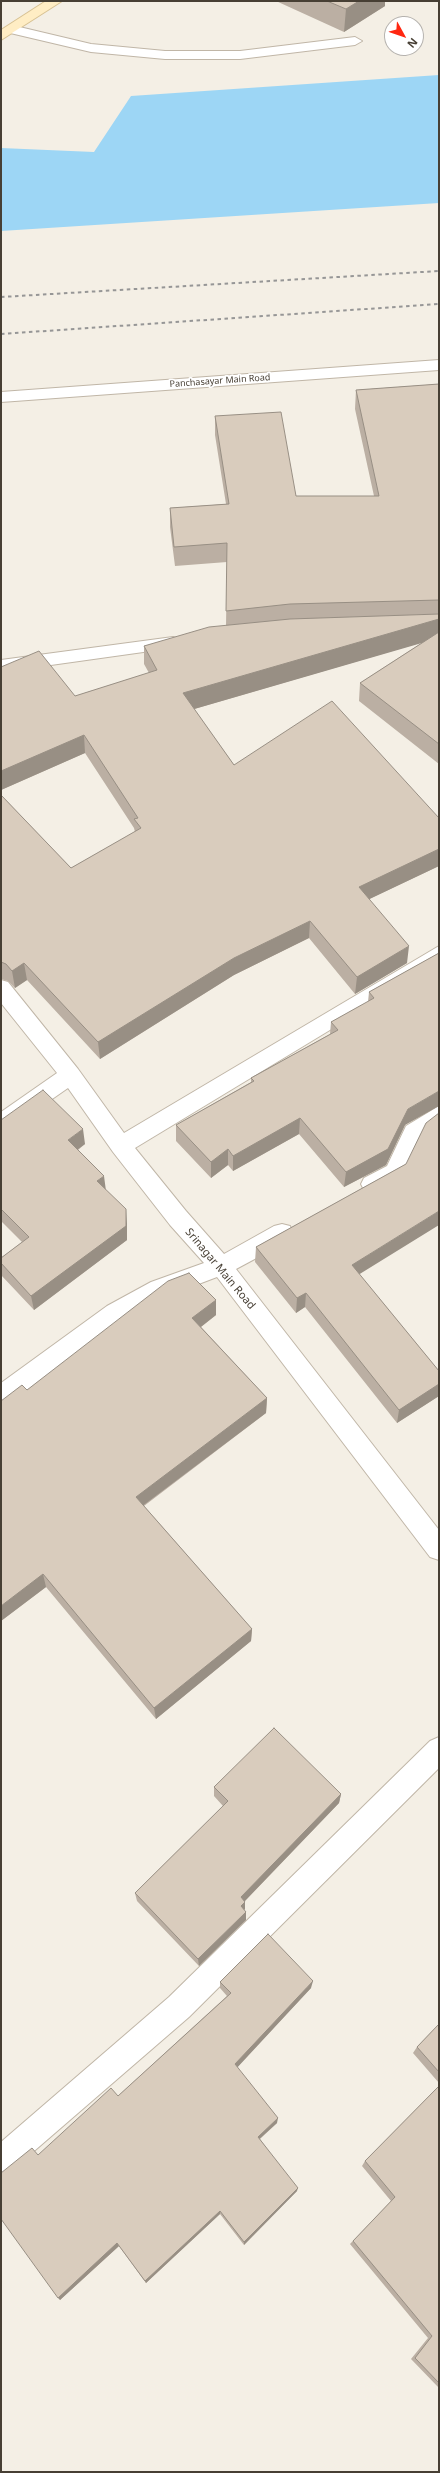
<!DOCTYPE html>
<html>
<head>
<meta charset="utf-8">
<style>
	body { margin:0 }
	#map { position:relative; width:440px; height:2473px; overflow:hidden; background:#f4efe5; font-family:"Noto Sans",sans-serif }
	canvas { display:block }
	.frame { position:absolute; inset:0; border:2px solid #473f34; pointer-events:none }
	.north { position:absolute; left:384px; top:16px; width:40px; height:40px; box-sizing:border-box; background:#fff; border:1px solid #b5b2ae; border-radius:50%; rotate:130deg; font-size:11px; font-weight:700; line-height:16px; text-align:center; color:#473f34 }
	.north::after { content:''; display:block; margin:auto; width:14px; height:18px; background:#ff2711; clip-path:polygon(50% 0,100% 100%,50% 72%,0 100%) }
</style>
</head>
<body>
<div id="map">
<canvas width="440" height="2473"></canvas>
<div class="frame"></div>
<div class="north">N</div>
</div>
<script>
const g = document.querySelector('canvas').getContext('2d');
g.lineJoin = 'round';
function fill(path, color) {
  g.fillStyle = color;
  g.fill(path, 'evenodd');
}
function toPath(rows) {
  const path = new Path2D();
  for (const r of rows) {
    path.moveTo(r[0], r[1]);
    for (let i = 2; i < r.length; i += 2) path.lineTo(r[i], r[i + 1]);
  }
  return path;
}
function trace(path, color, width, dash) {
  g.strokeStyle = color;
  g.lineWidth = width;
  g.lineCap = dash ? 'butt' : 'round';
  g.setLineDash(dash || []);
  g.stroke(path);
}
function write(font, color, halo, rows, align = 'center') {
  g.font = font + ' "Noto Sans",sans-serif';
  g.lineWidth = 3.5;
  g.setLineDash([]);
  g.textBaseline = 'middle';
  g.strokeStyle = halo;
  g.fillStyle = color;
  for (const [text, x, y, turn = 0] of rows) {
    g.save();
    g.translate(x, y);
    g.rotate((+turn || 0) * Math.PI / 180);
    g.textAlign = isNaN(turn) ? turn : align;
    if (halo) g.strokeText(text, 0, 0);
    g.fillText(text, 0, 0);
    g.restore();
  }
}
fill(toPath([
	[439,75,439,203,1,231,1,148,94,152,131,96]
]), '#9dd6f5');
const street = toPath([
	[11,25,91,44,165,51,240,51,355,37,362,41,355,45,240,59,165,59,91,52,6,32,4,29,11,25],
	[439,360,439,370,1,402,1,392,439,360],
	[173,637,179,639,182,643,179,647,1,672,1,660,173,637],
	[439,946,439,964,135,1148,186,1211,224,1254,274,1226,282,1224,290,1226,293,1233,290,1240,236,1269,439,1530,439,1560,430,1557,217,1277,167,1296,123,1320,9,1403,1,1406,1,1383,107,1306,151,1282,204,1263,170,1225,113,1152,68,1088,9,1129,1,1132,1,1112,57,1073,1,1003,1,980,8,982,78,1069,124,1133,439,946],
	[439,1106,439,1126,422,1138,403,1178,372,1193,364,1190,361,1184,364,1178,387,1166,406,1126,439,1106],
	[439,1737,439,1768,189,2017,11,2171,1,2175,1,2142,169,1997,430,1741,439,1737]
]);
const secondary = toPath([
	[46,1,62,1,1,40,1,30,46,1]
]);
trace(street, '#c0b6a7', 2);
trace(secondary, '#d7c192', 2);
fill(street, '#fff');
fill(secondary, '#ffedc4');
trace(toPath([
	[1,297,439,271],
	[1,334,439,304]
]), '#969696', 2, [3.5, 3.5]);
fill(toPath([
	[276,1,385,1,385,6,344,32],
	[439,384,439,764,359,701,360,683,423,642,194,709,234,765,439,818,439,866,369,899,407,963,355,994,309,938,234,975,100,1059,27,980,15,988,8,981,1,979,1,795,71,868,135,832,134,828,85,753,1,790,1,667,75,696,149,673,144,664,144,646,226,626,227,562,175,566,170,527,170,508,226,504,215,435,215,416,296,496,374,496,355,409,356,390],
	[439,953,405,1125,386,1165,344,1187,299,1134,233,1171,228,1165,211,1178,176,1141,176,1125,251,1082,251,1078,330,1034,331,1022,368,1002,369,992],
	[1,1120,85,1144,78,1150,105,1189,127,1224,127,1240,34,1310,1,1275,1,1258,22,1242,1,1221],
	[406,1164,359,1274,439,1371,439,1396,397,1423,305,1307,296,1313,255,1262,256,1247],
	[216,1300,216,1315,201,1327,267,1398,266,1413,144,1506,252,1629,251,1641,156,1719,46,1587,1,1621,27,1390],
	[214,1787,341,1794,339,1803,245,1901,245,1909,244,1910,246,1920,199,1966,137,1901,135,1893,223,1806,214,1796],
	[220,1982,311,1988,237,2067,277,2123,260,2139,297,2191,244,2245,220,2214,146,2283,119,2246,60,2300,38,2155,118,2096,227,1996,220,1988],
	[439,2024,439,2083,413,2053,417,2047],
	[439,2086,439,2388,411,2359,428,2338,350,2244,391,2201,362,2166,365,2161]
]), '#bbafa3');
fill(toPath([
	[359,1,385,1,385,6,344,32,346,9],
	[439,619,439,638,184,712,183,693],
	[84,735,85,753,1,790,1,771],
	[439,849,439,866,357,905,359,887],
	[310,921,309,938,234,975,100,1059,98,1042,234,958],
	[409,946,407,963,355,994,357,977],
	[24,963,27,980,15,988,12,971],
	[439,1091,439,1106,405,1125,386,1165,344,1187,346,1172,408,1109],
	[300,1118,299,1134,233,1171,233,1156],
	[83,1129,85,1144,70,1155,68,1140],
	[228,1149,228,1165,211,1178,211,1162],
	[104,1176,106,1191,97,1181],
	[126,1209,127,1224,127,1240,34,1310,31,1296],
	[439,1211,439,1225,350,1280,352,1265],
	[306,1293,305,1307,296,1313,297,1298],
	[216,1300,216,1315,193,1333,192,1318],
	[439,1384,439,1396,397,1423,399,1410],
	[267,1398,266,1413,137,1510,136,1497],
	[43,1574,46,1587,1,1621,1,1606],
	[252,1629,251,1641,156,1719,154,1708],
	[341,1794,339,1803,241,1905,241,1897],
	[245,1902,245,1909,240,1914,241,1906],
	[246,1912,246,1920,199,1966,198,1959],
	[313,1981,311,1988,235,2070,235,2064],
	[278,2118,277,2123,257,2141,258,2137],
	[298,2188,297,2191,244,2245,244,2242],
	[220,2211,220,2214,146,2283,145,2281],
	[117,2243,119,2246,60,2300,58,2298]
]), '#988f84');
const building = toPath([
	[327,1,359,1,346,9,327,1],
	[439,384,439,600,290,604,226,611,227,543,174,547,170,508,229,504,215,416,281,412,296,496,379,496,356,390,439,384],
	[439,614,439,619,183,693,234,765,332,701,439,818,439,849,359,887,409,946,357,977,310,921,234,958,98,1042,24,963,12,971,6,964,1,962,1,795,71,868,141,828,134,819,138,818,84,735,1,771,1,667,39,651,75,696,157,670,144,646,209,627,290,619,439,614],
	[439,632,439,744,360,683,439,632],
	[439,953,439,1091,408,1109,388,1149,346,1172,300,1118,233,1156,228,1149,211,1162,176,1125,254,1081,251,1078,338,1030,331,1022,374,998,369,992,439,953],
	[43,1090,83,1129,68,1140,104,1176,97,1181,126,1209,126,1226,31,1296,1,1263,1,1258,29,1237,1,1209,1,1120,43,1090],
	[439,1113,439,1211,352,1265,439,1371,439,1384,399,1410,306,1293,297,1298,256,1247,406,1164,426,1123,439,1113],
	[189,1273,216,1300,192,1318,267,1398,136,1497,252,1629,154,1708,43,1574,1,1606,1,1401,22,1385,27,1390,168,1281,189,1273],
	[274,1728,341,1794,241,1897,245,1902,241,1906,246,1912,198,1959,135,1893,228,1801,214,1787,274,1728],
	[268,1934,313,1981,235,2064,278,2118,258,2137,298,2188,244,2242,220,2211,145,2281,117,2243,58,2298,1,2219,1,2173,32,2148,38,2155,111,2088,118,2096,231,1993,220,1982,268,1934],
	[439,2024,439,2072,417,2047,439,2024],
	[439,2086,439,2383,415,2358,432,2336,353,2241,395,2197,365,2161,439,2086]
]);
fill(building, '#d9ccbd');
trace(building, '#988f84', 1);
write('9px', '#473f34', '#fff', [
	["Panchasayar Main Road",220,381,-4]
]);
write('11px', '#473f34', '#fff', [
	["Srinagar Main Road",220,1269,50]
]);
</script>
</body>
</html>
